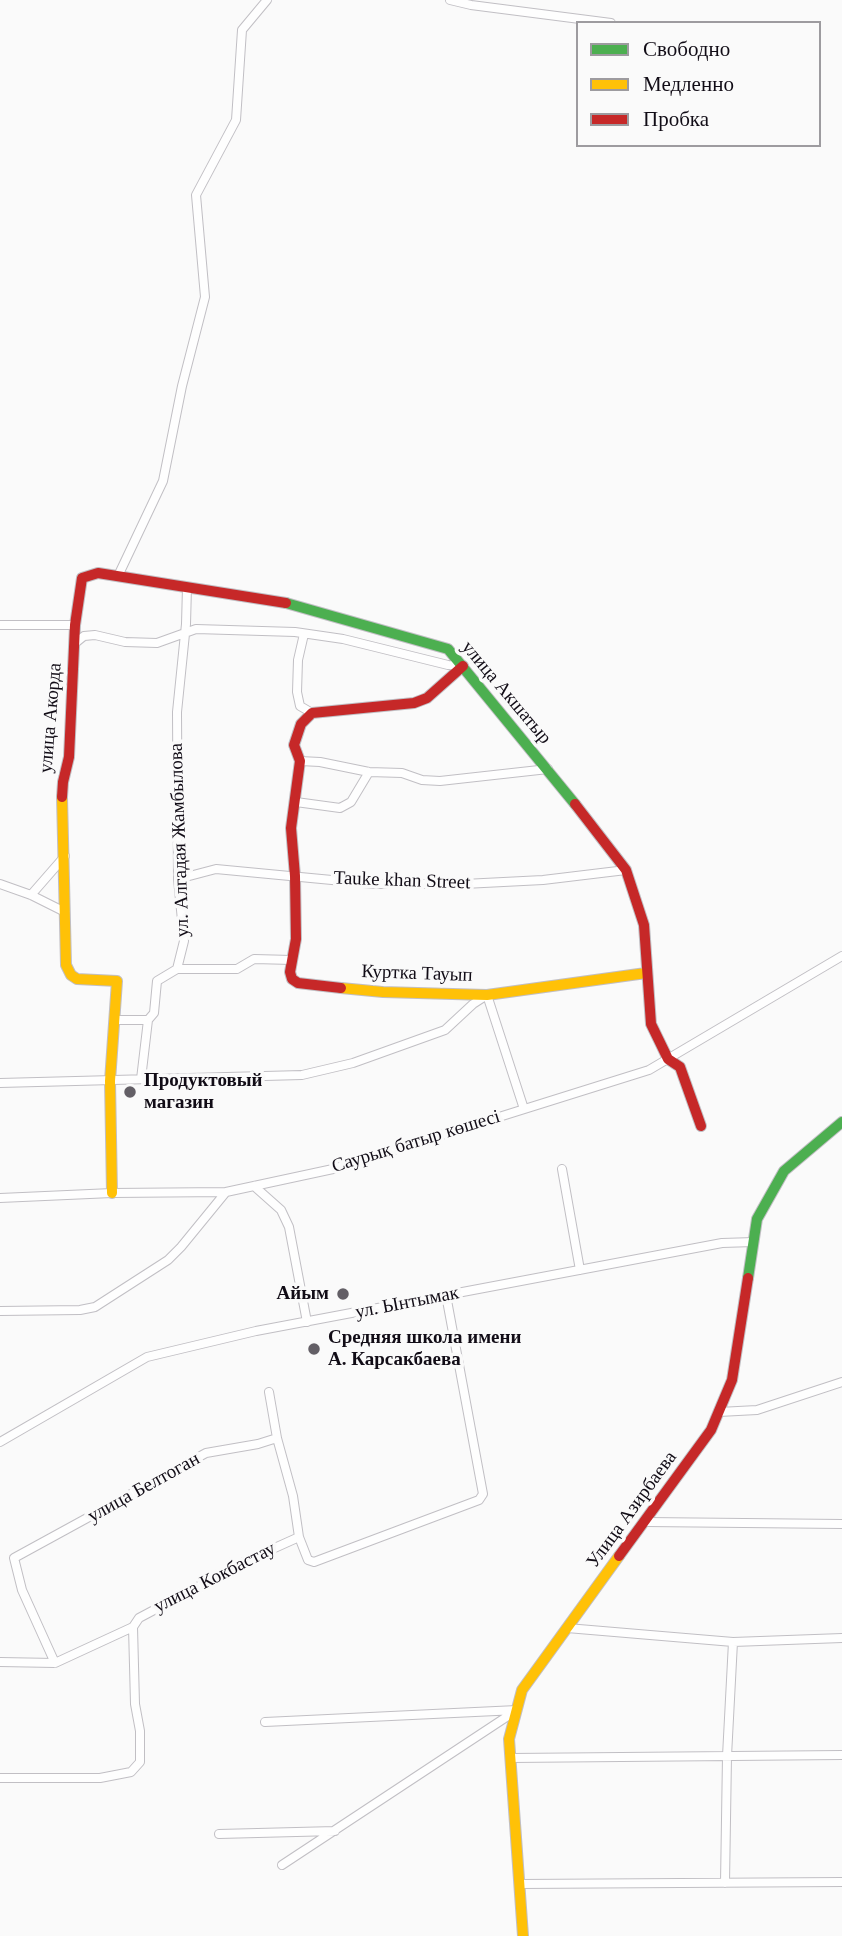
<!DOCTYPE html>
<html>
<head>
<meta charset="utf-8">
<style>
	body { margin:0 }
	#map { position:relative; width:842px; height:1936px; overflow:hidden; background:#fafafa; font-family:Georgia,serif }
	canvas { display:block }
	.legend { position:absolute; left:576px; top:21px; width:245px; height:126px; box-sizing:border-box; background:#fafafa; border:2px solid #9d9b9f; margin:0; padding:9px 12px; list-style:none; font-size:21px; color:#110c16 }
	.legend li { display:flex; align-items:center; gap:14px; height:35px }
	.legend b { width:35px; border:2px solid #9d9b9f }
</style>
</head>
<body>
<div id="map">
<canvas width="842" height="1936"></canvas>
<ul class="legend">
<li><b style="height:9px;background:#4caf50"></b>Свободно</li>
<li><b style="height:9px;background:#ffc107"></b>Медленно</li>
<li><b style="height:9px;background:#c62828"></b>Пробка</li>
</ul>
</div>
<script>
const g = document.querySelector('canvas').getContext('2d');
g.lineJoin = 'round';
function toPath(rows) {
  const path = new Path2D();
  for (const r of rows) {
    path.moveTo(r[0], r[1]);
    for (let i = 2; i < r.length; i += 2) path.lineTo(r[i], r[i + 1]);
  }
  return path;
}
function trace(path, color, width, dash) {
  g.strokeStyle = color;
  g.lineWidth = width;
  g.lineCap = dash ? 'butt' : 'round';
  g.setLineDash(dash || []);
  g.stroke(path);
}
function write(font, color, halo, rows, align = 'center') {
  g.font = font + ' Georgia,serif';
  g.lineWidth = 7;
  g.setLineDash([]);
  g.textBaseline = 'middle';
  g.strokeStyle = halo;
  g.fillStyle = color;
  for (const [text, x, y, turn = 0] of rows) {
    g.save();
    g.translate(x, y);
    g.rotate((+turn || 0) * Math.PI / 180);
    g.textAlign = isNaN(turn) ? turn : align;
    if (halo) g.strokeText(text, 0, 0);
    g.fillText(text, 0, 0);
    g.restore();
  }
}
const street = toPath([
	[450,0,471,5,611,23],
	[118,576,163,481,182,386,205,297,196,195,236,120,242,30,267,0],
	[0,625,75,625],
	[304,634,298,660,297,692,300,706,312,713],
	[74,644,84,636,95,635,125,642,157,643,196,629,295,632,343,639,448,665,463,666],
	[300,761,320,762,369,772,402,773,422,780,440,781,548,769],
	[296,802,340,808,351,802,369,772],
	[178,879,216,869,374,884,464,884,543,880,626,870],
	[0,884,31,895,65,912],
	[31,895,65,856],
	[177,969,237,969,254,959,292,960],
	[115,1020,148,1020],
	[141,1079,148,1020,154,1013,157,981,177,969,184,941,178,879,177,712,186,624,187,587],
	[0,1083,302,1075,353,1063,445,1030,473,1004,487,995,524,1109],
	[562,1169,580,1270],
	[254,1186,281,1210,289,1227,307,1322],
	[0,1198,112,1193,226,1192],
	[0,1311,80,1310,95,1307,168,1260,181,1247,226,1192,333,1169,649,1070,842,956],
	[719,1412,757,1410,842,1382],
	[0,1442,147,1357,256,1331,722,1243,754,1242],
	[646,1522,842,1524],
	[299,1537,308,1560,314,1562,479,1500,483,1494,446,1295],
	[567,1628,733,1642,842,1638],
	[0,1662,55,1663,133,1627,139,1618,248,1560,299,1537,293,1496,277,1438],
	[55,1663,22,1590,14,1558,206,1453,258,1444,277,1438,269,1392],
	[265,1722,517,1710],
	[511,1758,842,1755],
	[0,1778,100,1778,131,1772,140,1762,140,1731,135,1704,133,1627],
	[219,1834,335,1831],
	[282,1865,517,1710],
	[725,1883,727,1756,733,1642],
	[519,1884,842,1882]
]);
const fast = toPath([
	[286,603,448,649,575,804],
	[748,1278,757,1219,784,1171,842,1122]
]);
const slow = toPath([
	[62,797,66,965,71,975,77,979,117,981,110,1081,112,1193],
	[341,988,383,992,487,995,646,973],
	[523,1936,509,1739,522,1690,619,1556]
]);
const jam = toPath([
	[62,797,63,782,69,757,75,625,82,578,98,573,286,603],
	[575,804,626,870,644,925,651,1024,668,1059,680,1067,701,1126],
	[341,988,298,983,292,979,290,972,296,939,295,876,291,828,300,761,294,745,301,724,312,713,414,703,427,698,463,666],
	[619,1556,711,1430,732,1380,748,1278]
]);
trace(street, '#c1bfc4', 10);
trace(fast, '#c1bfc4', 12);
trace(slow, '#c1bfc4', 12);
trace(jam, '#c1bfc4', 12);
trace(street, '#fefefe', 8);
trace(fast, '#4caf50', 10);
trace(slow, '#ffc107', 10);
trace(jam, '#c62828', 10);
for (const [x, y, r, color] of [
	[130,1092,7,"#635f66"],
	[343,1294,7,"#635f66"],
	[314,1349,7,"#635f66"]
]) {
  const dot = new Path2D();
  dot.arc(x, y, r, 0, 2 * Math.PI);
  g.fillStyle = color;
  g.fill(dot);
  trace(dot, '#fafafa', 2.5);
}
write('19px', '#110c16', '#fafafa', [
	["улица Акшатыр",506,693,50],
	["улица Акорда",51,718,-85],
	["ул. Алгадая Жамбылова",180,840,-92],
	["Tauke khan Street",402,881,2],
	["Куртка Тауып",417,974,2],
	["Саурық батыр көшесі",416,1142,-17],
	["ул. Ынтымак",407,1303,-11],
	["улица Белтоган",144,1488,-29],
	["Улица Азирбаева",632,1510,-54],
	["улица Кокбастау",215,1578,-27]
]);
write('bold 19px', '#110c16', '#fafafa', [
	["Продуктовый",144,1081],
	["магазин",144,1103],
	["Айым",329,1294,"right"],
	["Средняя школа имени",328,1338],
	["А. Карсакбаева",328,1360]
], 'left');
</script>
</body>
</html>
